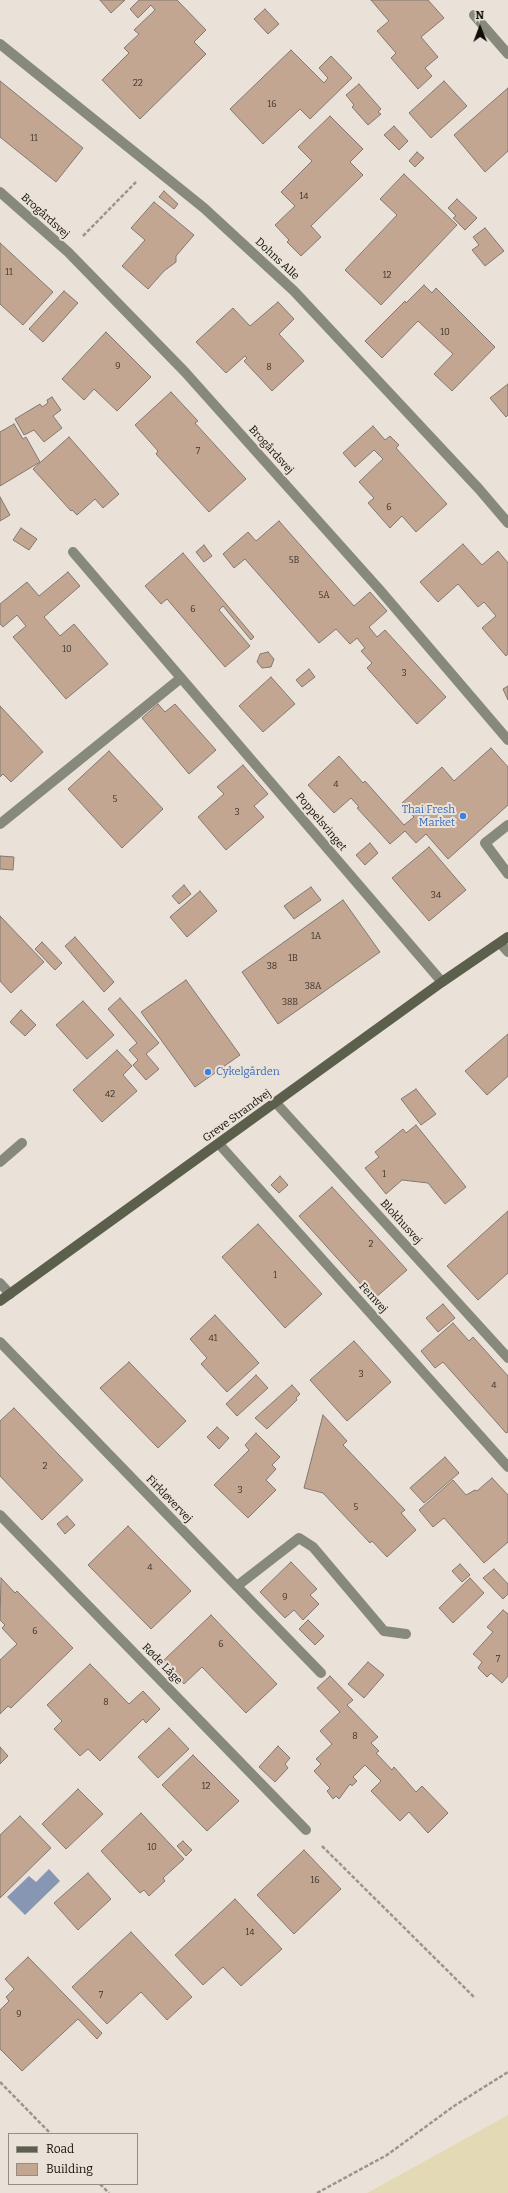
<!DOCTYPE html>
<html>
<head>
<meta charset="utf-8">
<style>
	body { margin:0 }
	#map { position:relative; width:508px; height:2193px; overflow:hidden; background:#eae2d8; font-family:Bitter,serif }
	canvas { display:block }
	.legend { position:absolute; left:8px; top:2133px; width:130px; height:52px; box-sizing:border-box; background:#eae2d8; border:1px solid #938d86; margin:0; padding:5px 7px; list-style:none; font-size:12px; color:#100d0a }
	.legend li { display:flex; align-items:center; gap:8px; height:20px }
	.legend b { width:20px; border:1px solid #938d86 }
	.north { position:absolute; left:460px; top:8px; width:40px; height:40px; -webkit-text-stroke:3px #eae2d8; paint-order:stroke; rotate:359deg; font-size:11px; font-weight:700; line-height:16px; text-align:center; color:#100d0a }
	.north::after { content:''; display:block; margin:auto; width:14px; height:18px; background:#100d0a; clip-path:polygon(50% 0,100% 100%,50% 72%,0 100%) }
</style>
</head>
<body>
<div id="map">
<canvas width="508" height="2193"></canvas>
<ul class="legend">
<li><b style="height:5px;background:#5b5f4b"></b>Road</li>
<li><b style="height:11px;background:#c3a691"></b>Building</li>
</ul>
<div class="north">N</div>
</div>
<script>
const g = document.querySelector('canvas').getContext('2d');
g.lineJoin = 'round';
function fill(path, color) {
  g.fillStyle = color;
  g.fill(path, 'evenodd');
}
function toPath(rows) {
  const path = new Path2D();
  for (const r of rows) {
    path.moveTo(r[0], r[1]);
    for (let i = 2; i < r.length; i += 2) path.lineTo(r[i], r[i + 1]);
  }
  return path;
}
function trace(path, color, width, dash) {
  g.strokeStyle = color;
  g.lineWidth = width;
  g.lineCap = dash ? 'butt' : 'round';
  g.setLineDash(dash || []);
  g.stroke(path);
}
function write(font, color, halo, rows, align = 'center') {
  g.font = font + ' Bitter,serif';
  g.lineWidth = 4;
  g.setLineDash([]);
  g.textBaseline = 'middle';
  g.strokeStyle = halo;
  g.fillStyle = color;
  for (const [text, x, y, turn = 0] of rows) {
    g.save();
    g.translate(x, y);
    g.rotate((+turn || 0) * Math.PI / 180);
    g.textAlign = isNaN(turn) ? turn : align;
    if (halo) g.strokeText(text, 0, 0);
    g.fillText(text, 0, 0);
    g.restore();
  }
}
fill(toPath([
	[508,2115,508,2193,367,2193]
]), '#e3dab5');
fill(toPath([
	[49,1869,60,1881,25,1915,7,1897,29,1876,36,1882]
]), '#8796b2');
const building = toPath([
	[100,0,125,0,111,13,100,0],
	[139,0,177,0,206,30,194,42,206,54,140,119,102,80,129,53,124,48,139,34,134,30,155,10,151,5,138,18,130,9,139,0],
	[371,0,428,0,444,18,421,37,438,57,425,68,432,76,418,89,391,58,396,53,377,31,389,21,371,0],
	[265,9,279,24,268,34,254,19,265,9],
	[291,50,324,83,328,78,319,68,331,56,352,78,310,119,300,109,263,144,230,109,291,50],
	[0,81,83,148,56,182,0,137,0,81],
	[444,81,467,106,431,138,409,113,444,81],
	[359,84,381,109,378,112,381,114,368,125,352,107,354,105,346,95,359,84],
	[508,88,508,151,485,172,454,135,508,88],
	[330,116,363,149,350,162,363,175,311,226,321,237,301,256,287,242,289,240,275,225,295,206,281,192,312,161,298,147,330,116],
	[394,126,408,141,399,150,384,135,394,126],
	[417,152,424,158,415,167,409,161,417,152],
	[404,174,457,225,381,305,345,270,397,215,380,199,404,174],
	[164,191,178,204,174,209,159,197,164,191],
	[457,199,477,218,465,230,453,218,456,216,448,208,457,199],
	[154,202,194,235,176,256,176,262,164,271,148,289,122,266,145,240,131,228,154,202],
	[485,228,504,251,485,266,472,250,479,245,473,237,485,228],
	[0,243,53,292,23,325,0,304,0,243],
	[424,285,432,293,436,288,495,347,452,391,434,374,453,354,418,321,382,358,365,341,405,301,406,303,424,285],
	[64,291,78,303,43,342,29,329,64,291],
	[278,302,294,319,279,334,304,361,272,391,244,361,247,358,245,356,226,373,196,342,233,308,250,326,278,302],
	[106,332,151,377,117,411,94,389,84,400,62,379,106,332],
	[508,384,508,415,506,417,490,398,508,384],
	[171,392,198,421,195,423,246,479,209,512,156,454,158,451,135,425,171,392],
	[52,397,61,410,53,416,62,428,44,442,34,430,24,435,15,419,40,404,42,407,48,403,47,400,52,397],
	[14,424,23,439,26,437,40,462,0,486,0,432,14,424],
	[373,426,385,440,390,436,399,445,396,448,447,504,416,532,402,516,390,528,368,503,374,498,359,482,383,459,374,450,355,467,343,453,373,426],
	[69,437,119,494,103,508,95,499,77,515,72,510,71,511,33,469,69,437],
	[0,497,10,515,0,521,0,497],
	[279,521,354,606,370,592,387,611,369,627,377,637,385,630,446,697,417,724,367,668,372,663,361,651,365,648,357,638,350,644,336,629,319,643,245,559,234,568,223,554,248,532,256,541,279,521],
	[21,528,37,539,29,550,13,540,21,528],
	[463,544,482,565,498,551,508,563,508,654,506,656,482,628,496,616,484,602,478,607,458,584,438,602,420,582,463,544],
	[204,545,212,556,204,562,196,552,204,545],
	[183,553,254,637,251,640,223,606,219,610,250,646,225,667,167,599,161,604,145,586,183,553],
	[68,572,80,586,44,617,60,636,74,624,108,664,66,699,13,637,26,626,17,615,3,627,0,624,0,604,27,582,39,596,68,572],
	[268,652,274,659,271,667,262,668,257,662,260,654,268,652],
	[309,669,315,677,302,687,296,680,309,669],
	[271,677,295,704,263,732,239,706,271,677],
	[508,686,508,700,503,689,508,686],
	[158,704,165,712,175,704,216,750,189,774,142,718,158,704],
	[0,706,43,752,11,782,3,774,0,777,0,706],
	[491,748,508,767,508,805,448,859,426,834,416,843,405,831,390,844,357,808,359,807,351,798,334,813,308,785,339,756,363,783,365,781,404,825,414,817,402,803,442,767,454,781,491,748],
	[109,751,163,809,122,848,68,789,109,751],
	[243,765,268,794,254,806,264,817,226,850,198,817,224,794,217,787,243,765],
	[370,843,378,853,365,865,356,855,370,843],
	[429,847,466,890,429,921,392,878,429,847],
	[0,856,14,857,13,870,0,869,0,856],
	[184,885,191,894,179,904,172,896,184,885],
	[311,887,321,900,294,919,284,906,311,887],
	[200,891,217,911,187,937,170,917,200,891],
	[343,900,380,952,278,1024,242,972,343,900],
	[0,916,44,962,11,993,0,981,0,916],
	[75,937,114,982,104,992,65,946,75,937],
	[42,942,62,963,55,970,35,949,42,942],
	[186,980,240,1055,195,1087,141,1012,186,980],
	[120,998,159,1043,146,1054,159,1069,146,1080,133,1065,138,1060,129,1050,137,1043,108,1009,120,998],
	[83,1001,114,1035,87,1059,56,1025,83,1001],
	[21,1010,36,1025,25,1036,10,1022,21,1010],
	[508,1034,508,1076,487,1095,465,1071,508,1034],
	[117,1050,132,1066,123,1075,137,1091,102,1122,73,1090,117,1050],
	[416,1089,436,1114,421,1125,401,1099,416,1089],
	[416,1125,466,1187,445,1204,428,1183,402,1180,386,1194,365,1168,379,1157,375,1152,403,1129,406,1133,416,1125],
	[280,1176,288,1185,279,1193,271,1185,280,1176],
	[332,1187,407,1270,374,1299,299,1216,332,1187],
	[508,1211,508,1273,478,1300,447,1266,508,1211],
	[258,1224,322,1294,285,1328,222,1257,258,1224],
	[443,1304,455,1318,438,1332,426,1318,443,1304],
	[215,1315,259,1363,227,1392,201,1364,207,1358,190,1339,215,1315],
	[453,1323,469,1341,473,1337,508,1376,508,1432,506,1433,443,1362,435,1368,421,1351,453,1323],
	[354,1341,391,1382,347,1421,310,1380,354,1341],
	[129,1362,186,1421,158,1448,100,1388,129,1362],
	[256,1375,268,1388,237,1416,226,1404,256,1375],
	[292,1385,300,1394,296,1398,297,1400,267,1429,255,1418,292,1385],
	[14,1408,83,1480,42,1520,0,1476,0,1421,14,1408],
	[323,1415,347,1441,343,1445,405,1510,401,1513,416,1530,387,1557,372,1541,370,1543,323,1493,304,1488,323,1415],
	[217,1427,229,1438,219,1449,207,1437,217,1427],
	[256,1433,280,1457,272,1465,276,1469,266,1480,276,1490,248,1518,214,1485,249,1450,245,1445,256,1433],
	[445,1457,459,1473,424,1503,410,1488,445,1457],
	[492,1478,508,1495,508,1542,484,1563,444,1518,433,1527,419,1510,453,1480,466,1495,475,1490,477,1491,492,1478],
	[67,1516,75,1525,65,1534,57,1524,67,1516],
	[128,1526,191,1591,151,1629,88,1565,128,1526],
	[291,1562,317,1589,310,1595,319,1604,303,1620,294,1610,285,1618,260,1592,291,1562],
	[460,1564,470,1575,462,1582,452,1571,460,1564],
	[494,1569,508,1584,508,1594,503,1599,483,1578,494,1569],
	[1,1578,15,1593,17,1591,73,1648,11,1708,8,1706,0,1714,0,1660,17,1644,2,1628,5,1625,0,1620,1,1578],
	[470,1578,484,1593,453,1623,439,1608,470,1578],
	[503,1610,508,1614,508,1676,502,1683,491,1673,487,1677,478,1668,482,1662,473,1654,493,1632,487,1627,503,1610],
	[211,1615,277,1684,246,1713,202,1667,184,1684,163,1661,211,1615],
	[308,1620,324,1636,315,1645,299,1629,308,1620],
	[368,1662,384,1675,364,1698,348,1684,368,1662],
	[90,1664,129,1704,143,1691,160,1709,146,1723,143,1719,100,1761,88,1749,80,1756,54,1729,62,1721,47,1705,90,1664],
	[330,1676,353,1700,347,1705,378,1737,371,1743,379,1751,376,1753,392,1770,394,1767,416,1792,422,1786,448,1813,428,1833,409,1812,400,1821,371,1791,381,1781,365,1765,353,1777,357,1781,352,1786,350,1784,339,1799,336,1796,333,1799,327,1791,330,1788,314,1771,321,1764,316,1759,332,1744,320,1731,340,1712,317,1688,330,1676],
	[169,1728,189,1749,158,1778,138,1757,169,1728],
	[278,1746,290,1758,285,1764,288,1768,275,1782,259,1767,278,1746],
	[0,1747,8,1756,0,1764,0,1747],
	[193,1755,239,1801,207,1831,162,1785,193,1755],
	[78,1789,103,1814,66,1849,42,1824,78,1789],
	[141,1813,184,1859,163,1878,165,1881,149,1896,144,1890,140,1893,101,1851,141,1813],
	[20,1816,51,1848,0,1898,0,1835,20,1816],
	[183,1841,192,1850,186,1856,177,1846,183,1841],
	[304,1850,341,1889,294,1934,257,1895,304,1850],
	[88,1873,111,1899,78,1930,54,1903,88,1873],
	[235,1899,282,1949,241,1986,223,1967,203,1985,175,1955,235,1899],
	[131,1932,192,1997,167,2020,141,1992,107,2024,72,1987,131,1932],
	[28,1957,102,2033,97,2039,78,2019,22,2071,0,2049,0,2010,9,2001,6,1997,14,1989,5,1979,28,1957]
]);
fill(building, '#c3a691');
trace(building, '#827871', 1);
trace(toPath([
	[83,236,136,182],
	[322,1846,475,1998],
	[0,2082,51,2134],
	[100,2184,109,2193],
	[317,2193,387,2155,454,2106,508,2072]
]), '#9b958d', 2.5, [4, 2]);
trace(toPath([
	[508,825,485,843,508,874],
	[0,1162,22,1143],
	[237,1586,299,1538,313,1547,384,1631,406,1634]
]), '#86897c', 10);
trace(toPath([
	[474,15,508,54],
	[0,44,204,208,294,291,479,489,508,523],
	[0,192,68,252,185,372,379,589,508,740],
	[73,552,442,982],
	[0,824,181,678],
	[500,943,508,952],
	[276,1103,508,1358],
	[219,1144,508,1467],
	[0,1283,10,1294],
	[0,1342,321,1673],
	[0,1515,306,1830]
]), '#86897c', 10);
trace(toPath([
	[0,1301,442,982,508,937]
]), '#5b5f4b', 10);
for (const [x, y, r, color] of [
	[463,816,4,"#3f7fe0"],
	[208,1072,4,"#3f7fe0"]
]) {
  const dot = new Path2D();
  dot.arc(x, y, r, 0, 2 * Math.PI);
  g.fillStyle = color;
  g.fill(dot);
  trace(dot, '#eae2d8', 1.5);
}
write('9px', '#3d332c', null, [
	["22",138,83],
	["16",272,104],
	["11",34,138],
	["14",304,196],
	["11",9,272],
	["12",387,275],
	["10",445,332],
	["9",118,366],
	["8",269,367],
	["7",198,451],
	["6",389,507],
	["5B",294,560],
	["5A",324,595],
	["6",193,609],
	["10",67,649],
	["3",404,673],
	["4",336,784],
	["5",115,799],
	["3",237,812],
	["34",436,895],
	["1A",316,936],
	["1B",293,958],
	["38",272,966],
	["38A",313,986],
	["38B",290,1002],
	["42",110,1094],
	["1",384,1174],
	["2",371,1244],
	["1",275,1275],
	["41",213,1338],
	["3",361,1374],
	["4",494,1385],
	["2",45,1466],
	["3",240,1490],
	["5",356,1507],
	["4",150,1567],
	["9",285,1597],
	["6",35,1631],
	["6",221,1644],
	["7",498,1659],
	["8",106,1702],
	["8",355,1736],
	["12",206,1786],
	["10",152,1847],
	["16",315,1880],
	["14",250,1932],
	["7",101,1995],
	["9",19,2014]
]);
write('11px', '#100d0a', '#eae2d8', [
	["Brogårdsvej",45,216,42],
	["Dohns Alle",277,259,43],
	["Brogårdsvej",271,450,48],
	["Poppelsvinget",321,822,50],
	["Greve Strandvej",237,1116,-36],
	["Blokhusvej",401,1222,48],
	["Femvej",373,1298,48],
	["Firkløvervej",169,1499,46],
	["Røde Låge",162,1664,46]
]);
write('11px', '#366cbe', '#eae2d8', [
	["Thai Fresh",455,810],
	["Market",455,823],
	["Cykelgården",216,1072,"left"]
], 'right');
</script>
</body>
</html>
